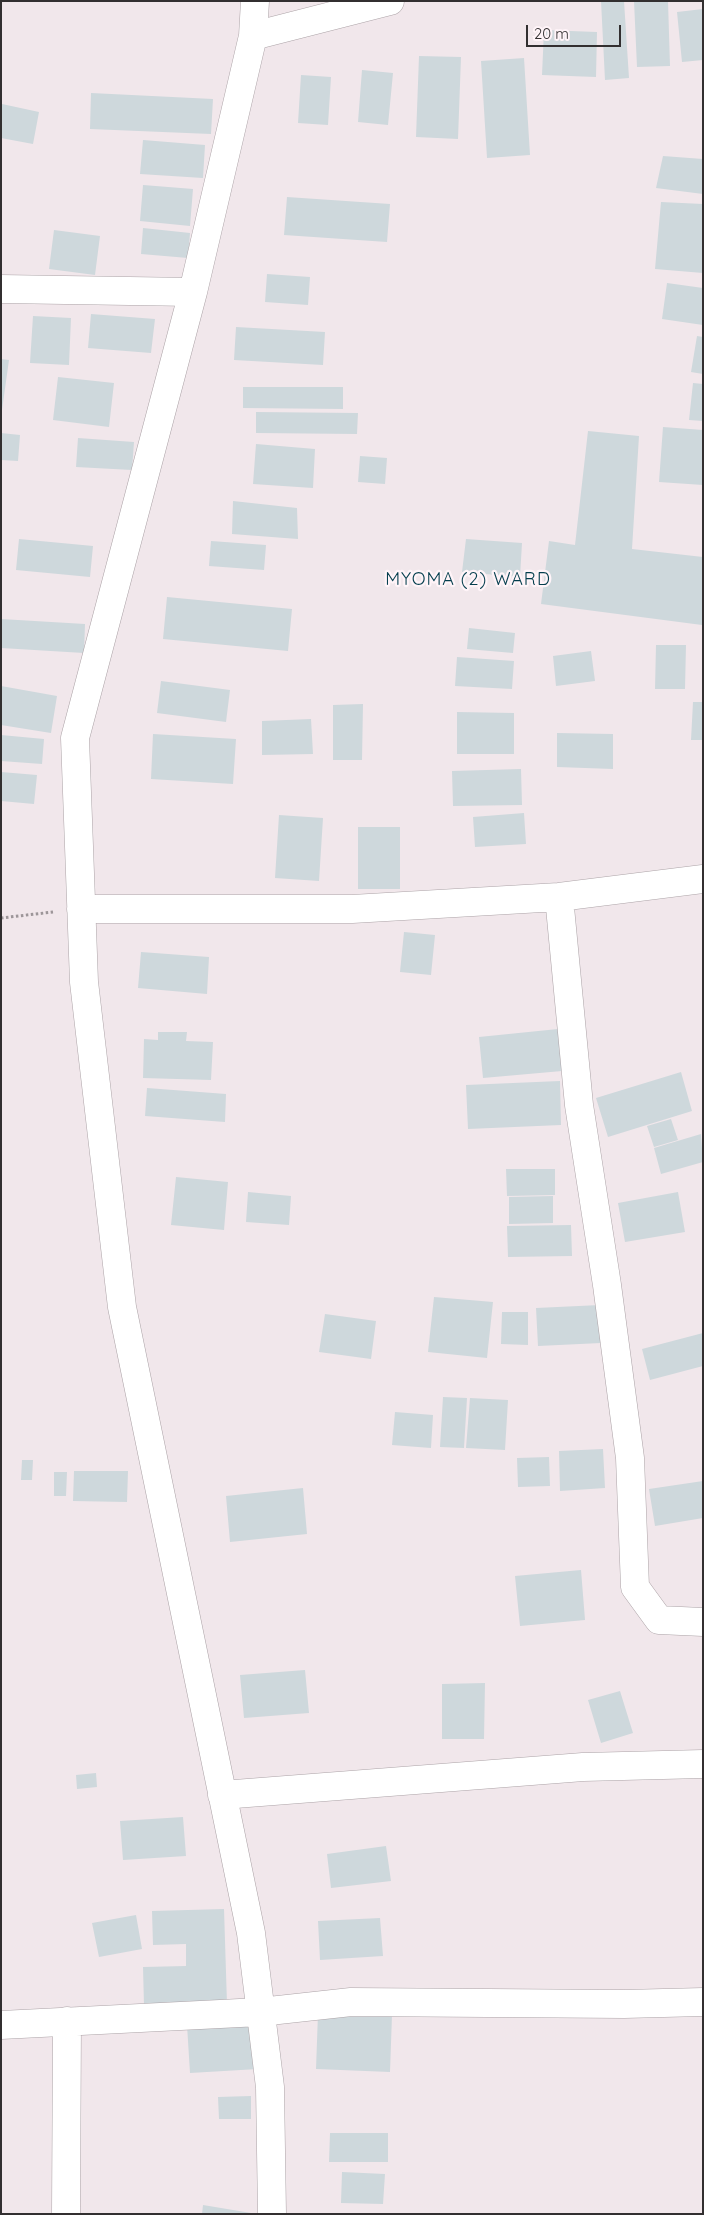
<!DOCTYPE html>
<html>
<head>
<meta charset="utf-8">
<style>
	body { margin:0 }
	#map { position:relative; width:704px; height:2215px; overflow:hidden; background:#f1e7eb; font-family:Quicksand,sans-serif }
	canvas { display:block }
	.frame { position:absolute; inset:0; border:2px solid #322f30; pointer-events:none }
	.scale { position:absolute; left:526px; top:25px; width:95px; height:22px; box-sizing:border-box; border:2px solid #322f30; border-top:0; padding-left:6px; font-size:15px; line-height:18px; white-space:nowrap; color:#322f30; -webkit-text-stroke:4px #fff4f8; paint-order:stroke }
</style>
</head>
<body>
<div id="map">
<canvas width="704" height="2215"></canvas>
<div class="frame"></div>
<div class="scale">20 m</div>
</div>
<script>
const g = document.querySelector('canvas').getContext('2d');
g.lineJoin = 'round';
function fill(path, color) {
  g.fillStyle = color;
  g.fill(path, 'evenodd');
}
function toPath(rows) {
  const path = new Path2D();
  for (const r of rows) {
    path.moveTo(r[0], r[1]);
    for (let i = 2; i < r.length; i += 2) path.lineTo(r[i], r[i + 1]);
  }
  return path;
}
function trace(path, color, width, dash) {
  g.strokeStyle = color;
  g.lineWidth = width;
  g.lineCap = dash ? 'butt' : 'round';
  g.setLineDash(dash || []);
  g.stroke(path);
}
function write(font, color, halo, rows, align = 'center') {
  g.font = font + ' Quicksand,sans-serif';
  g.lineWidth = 4.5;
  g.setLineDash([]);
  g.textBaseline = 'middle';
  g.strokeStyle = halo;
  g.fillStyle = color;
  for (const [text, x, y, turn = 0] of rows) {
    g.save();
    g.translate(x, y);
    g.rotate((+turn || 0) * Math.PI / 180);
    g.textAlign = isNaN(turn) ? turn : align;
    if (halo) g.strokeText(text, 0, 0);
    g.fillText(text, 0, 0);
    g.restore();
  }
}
fill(toPath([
	[601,1,624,1,629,78,605,80],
	[634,1,668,1,670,66,637,67],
	[703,9,703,60,682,62,677,12],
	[544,30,597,32,596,77,542,75],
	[419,56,461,57,458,139,416,137],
	[524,58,530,155,487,158,481,61],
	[362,70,393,73,388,125,358,122],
	[301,75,331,77,328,125,298,123],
	[91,93,213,99,211,134,90,129],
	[2,104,39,112,33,144,1,138],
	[143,140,205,145,203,178,140,174],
	[663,156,703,159,703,194,656,188],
	[143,185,193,189,190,226,140,221],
	[287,197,390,204,387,242,284,235],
	[661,202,703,204,703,273,655,269],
	[143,228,190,233,188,258,141,254],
	[54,230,100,236,95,275,49,269],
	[267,274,310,277,308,305,265,302],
	[667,283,703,288,703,325,662,319],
	[91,314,155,319,151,353,88,348],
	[33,316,71,318,69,365,30,363],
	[236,327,325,332,323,365,234,360],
	[697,336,703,337,703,374,691,372],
	[1,359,9,360,2,410,1,409],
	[58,377,114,383,109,427,53,420],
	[693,383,703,384,703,421,689,420],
	[243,387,343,387,343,409,243,408],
	[256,412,358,413,357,434,256,433],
	[663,427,703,430,703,485,659,482],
	[588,431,639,436,632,549,703,557,702,625,541,604,549,541,575,545],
	[1,433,20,435,18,461,1,460],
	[78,438,134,442,132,470,76,467],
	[256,444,315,449,313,488,253,484],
	[360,456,387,458,385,484,358,482],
	[233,501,297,508,298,539,232,534],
	[19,539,93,546,90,577,16,570],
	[466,539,522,543,520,577,462,572],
	[211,541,266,545,264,570,209,566],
	[167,597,292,609,288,651,163,639],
	[1,619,85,624,84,653,1,648],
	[469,628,515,633,513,653,467,649],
	[656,645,686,645,685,689,655,689],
	[591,651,595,681,556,686,553,656],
	[457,657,514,661,512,689,455,686],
	[161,681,230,690,226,722,157,713],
	[1,686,57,696,51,733,1,725],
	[693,702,703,702,703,740,691,740],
	[363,704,362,760,333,760,333,705],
	[457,712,514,713,514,754,457,754],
	[311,719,313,754,262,755,262,721],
	[557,733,613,734,613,769,557,767],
	[153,734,236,739,233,784,151,779],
	[1,735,44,739,42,764,1,761],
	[521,769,522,805,453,806,452,771],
	[1,772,37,775,34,804,1,801],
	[524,813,526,844,475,847,473,817],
	[279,815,323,818,319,881,275,878],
	[358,827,400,827,400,889,358,889],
	[404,932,435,935,431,975,400,972],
	[141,952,209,957,207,994,138,988],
	[558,1029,562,1071,483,1078,479,1037],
	[158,1032,187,1032,186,1041,213,1042,211,1080,143,1078,144,1039,158,1040],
	[681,1072,692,1111,608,1137,596,1098],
	[560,1081,561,1125,468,1129,466,1085],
	[147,1088,226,1094,225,1122,145,1116],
	[671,1119,678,1140,654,1147,647,1126],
	[701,1134,703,1162,661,1174,654,1148],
	[506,1169,555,1169,555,1195,507,1196],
	[176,1177,228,1182,224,1230,171,1225],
	[248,1192,291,1196,289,1225,246,1222],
	[678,1192,685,1232,625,1242,618,1203],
	[553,1196,553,1223,509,1224,509,1197],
	[571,1225,572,1256,508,1257,507,1226],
	[434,1297,493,1302,487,1358,428,1352],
	[600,1305,601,1343,538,1346,536,1308],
	[502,1312,528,1312,528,1345,501,1344],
	[325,1314,376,1321,371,1359,319,1352],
	[703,1333,703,1366,650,1380,642,1349],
	[443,1397,467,1398,464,1448,440,1447],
	[470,1398,508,1400,505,1450,466,1448],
	[395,1412,433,1415,431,1448,392,1445],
	[603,1449,605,1488,560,1491,559,1451],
	[549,1457,550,1486,518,1487,517,1458],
	[22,1460,33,1460,32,1480,21,1480],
	[74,1471,128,1471,127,1502,73,1501],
	[54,1472,67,1472,66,1496,54,1496],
	[703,1481,703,1518,655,1526,649,1489],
	[303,1488,307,1534,230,1542,226,1496],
	[581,1570,585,1620,520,1626,515,1576],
	[305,1670,309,1713,244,1718,240,1675],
	[485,1683,484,1739,442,1739,442,1684],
	[620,1691,633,1733,601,1743,588,1700],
	[96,1773,97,1787,77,1789,76,1775],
	[183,1817,186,1856,123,1860,120,1821],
	[386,1846,391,1881,331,1888,327,1854],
	[224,1909,227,2004,144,2006,143,1967,186,1966,186,1944,153,1945,152,1911],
	[136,1915,142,1949,99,1957,92,1923],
	[380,1918,383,1956,320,1960,318,1921],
	[318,2013,392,2015,390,2072,316,2069],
	[255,2021,258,2069,190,2073,187,2025],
	[251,2096,251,2119,219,2119,218,2097],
	[330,2133,388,2133,388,2162,329,2162],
	[342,2172,385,2174,383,2204,341,2203],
	[203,2205,251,2213,251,2214,202,2214]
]), '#ced8dc');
const minor = toPath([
	[255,1,253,36,193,292,75,738,84,982,122,1307,251,1933,270,2087,272,2214],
	[253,36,390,1],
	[1,289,193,292],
	[559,897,579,1105,607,1285,630,1458,635,1587,659,1620,703,1622],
	[81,909,352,909,559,897,703,879],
	[222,1795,583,1767,703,1764],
	[1,2025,260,2012,351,2002,624,2004,703,2002],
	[66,2214,67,2021]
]);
trace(minor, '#aca3a7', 29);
trace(toPath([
	[1,918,53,912]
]), '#9d9699', 3, [2.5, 2.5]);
trace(minor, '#fff', 28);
g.letterSpacing = '1px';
write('18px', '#043e4d', '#fff4f8', [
	["MYOMA (2) WARD",468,580]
]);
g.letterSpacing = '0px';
</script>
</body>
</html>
